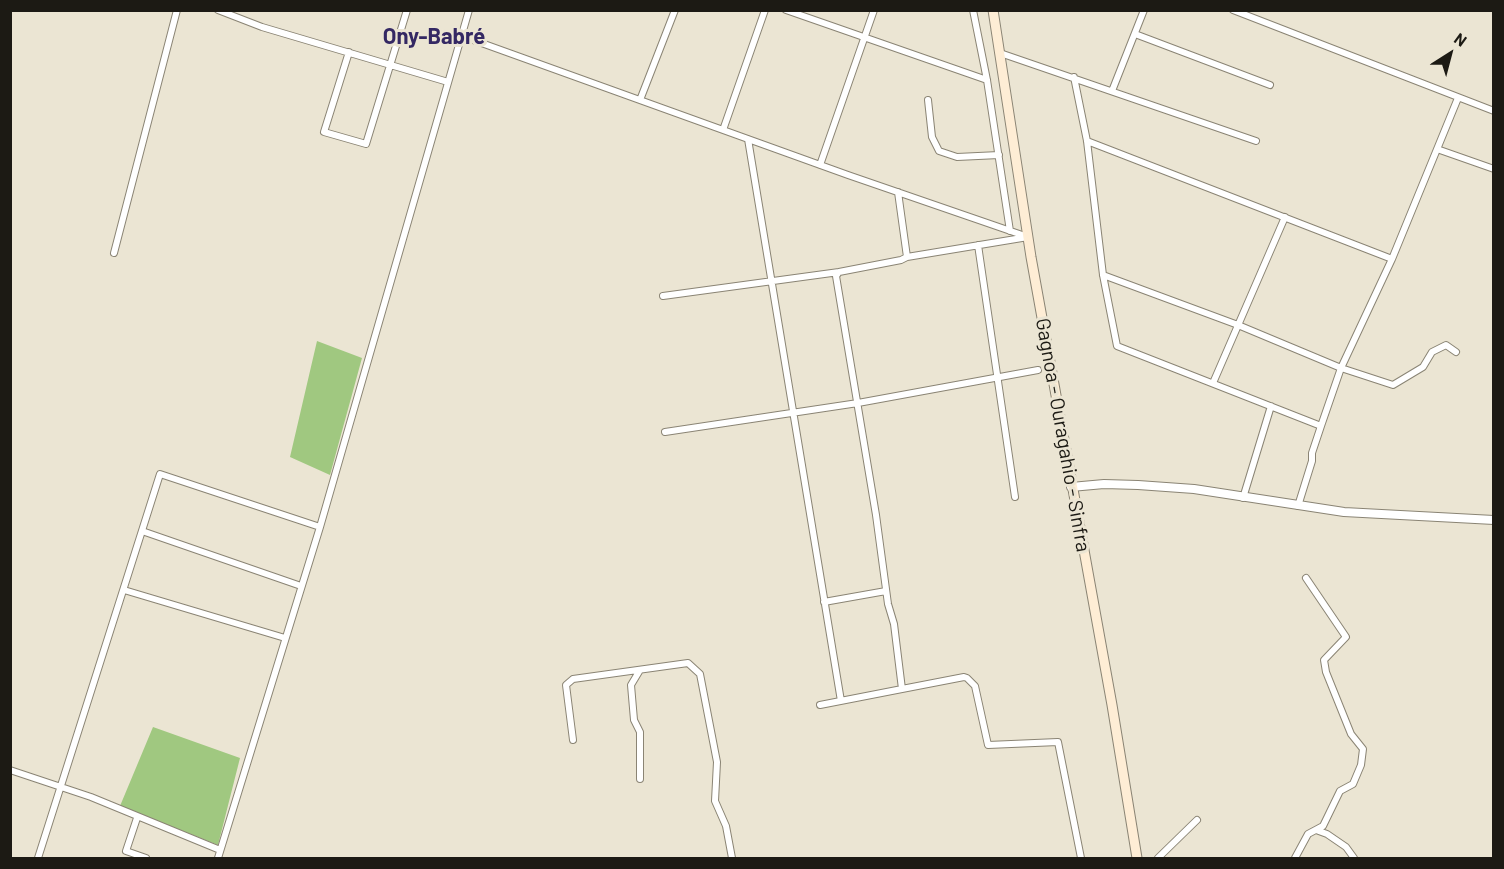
<!DOCTYPE html>
<html>
<head>
<meta charset="utf-8">
<style>
	body { margin:0 }
	#map { position:relative; width:1504px; height:869px; overflow:hidden; background:#ebe5d3; font-family:Barlow,sans-serif }
	canvas { display:block }
	.frame { position:absolute; inset:0; border:12px solid #1c1a14; pointer-events:none }
	.north { position:absolute; left:1420px; top:24px; width:60px; height:60px; -webkit-text-stroke:4px #ebe5d3; paint-order:stroke; rotate:36deg; font-size:16px; font-weight:700; line-height:24px; text-align:center; color:#1c1a14 }
	.north::after { content:''; display:block; margin:auto; width:21px; height:27px; background:#1c1a14; clip-path:polygon(50% 0,100% 100%,50% 72%,0 100%) }
</style>
</head>
<body>
<div id="map">
<canvas width="1504" height="869"></canvas>
<div class="frame"></div>
<div class="north">N</div>
</div>
<script>
const g = document.querySelector('canvas').getContext('2d');
g.lineJoin = 'round';
function fill(path, color) {
  g.fillStyle = color;
  g.fill(path, 'evenodd');
}
function toPath(rows) {
  const path = new Path2D();
  for (const r of rows) {
    path.moveTo(r[0], r[1]);
    for (let i = 2; i < r.length; i += 2) path.lineTo(r[i], r[i + 1]);
  }
  return path;
}
function trace(path, color, width, dash) {
  g.strokeStyle = color;
  g.lineWidth = width;
  g.lineCap = dash ? 'butt' : 'round';
  g.setLineDash(dash || []);
  g.stroke(path);
}
function write(font, color, halo, rows, align = 'center') {
  g.font = font + ' Barlow,sans-serif';
  g.lineWidth = 6;
  g.setLineDash([]);
  g.textBaseline = 'middle';
  g.strokeStyle = halo;
  g.fillStyle = color;
  for (const [text, x, y, turn = 0] of rows) {
    g.save();
    g.translate(x, y);
    g.rotate((+turn || 0) * Math.PI / 180);
    g.textAlign = isNaN(turn) ? turn : align;
    if (halo) g.strokeText(text, 0, 0);
    g.fillText(text, 0, 0);
    g.restore();
  }
}
fill(toPath([
	[317,341,362,358,330,475,290,457],
	[153,727,240,758,218,845,120,806]
]), '#a0c880');
const minor = toPath([
	[218,10,262,27,448,82],
	[786,10,987,80],
	[973,10,987,80,1010,231],
	[1233,10,1494,111],
	[1135,34,1270,85],
	[462,36,848,175,1028,237],
	[349,52,324,132,366,144,407,10],
	[1000,53,1256,141],
	[1074,77,1087,141,1103,275,1117,346,1321,426,1341,368,1392,259,1087,141],
	[1112,91,1144,10],
	[640,100,675,10],
	[928,100,932,137,939,151,957,157,999,155],
	[723,130,765,10],
	[748,139,841,701],
	[1437,149,1494,169],
	[820,165,874,10],
	[898,192,907,257,901,260,839,272,836,276,876,515,888,604,894,624,902,689,964,677,967,678,975,686,988,745,1058,742,1081,858],
	[978,245,1015,497],
	[114,253,177,10],
	[907,257,1028,237],
	[1392,259,1458,98],
	[1103,275,1238,325,1341,368,1393,385,1423,367,1432,352,1446,345,1456,352],
	[663,296,839,272],
	[1213,383,1285,217],
	[665,432,858,403,1038,370],
	[1243,498,1271,406],
	[1298,506,1312,461,1312,453,1321,426],
	[142,531,301,586],
	[124,590,285,638],
	[824,602,886,591],
	[640,670,631,685,634,720,640,732,640,779],
	[820,705,902,689],
	[573,740,566,685,573,679,688,663,700,674,717,762,715,801,726,826,732,858],
	[10,770,91,797,220,850],
	[137,818,126,851,146,858],
	[1316,830,1327,834,1346,847,1354,858],
	[38,858,160,474,320,527],
	[218,858,320,527,469,10],
	[1158,858,1197,820],
	[1295,858,1308,834,1323,826,1340,791,1353,784,1361,765,1363,749,1351,734,1326,672,1324,660,1346,637,1306,578]
]);
const tertiary = toPath([
	[1071,487,1104,484,1138,485,1194,489,1344,512,1494,520]
]);
const secondary = toPath([
	[993,10,1031,257,1112,705,1137,858]
]);
trace(minor, '#8a8474', 8);
trace(tertiary, '#8a8474', 10);
trace(secondary, '#8a8474', 11);
trace(minor, '#fff', 6);
trace(tertiary, '#fff', 8);
trace(secondary, '#feedd5', 9);
write('20px', '#1c1a14', '#ebe5d3', [
	["Gagnoa - Ouragahio - Sinfra",1063,435,80]
]);
write('bold 22px', '#342863', '#ebe5d3', [
	["Ony-Babré",434,37]
]);
</script>
</body>
</html>
